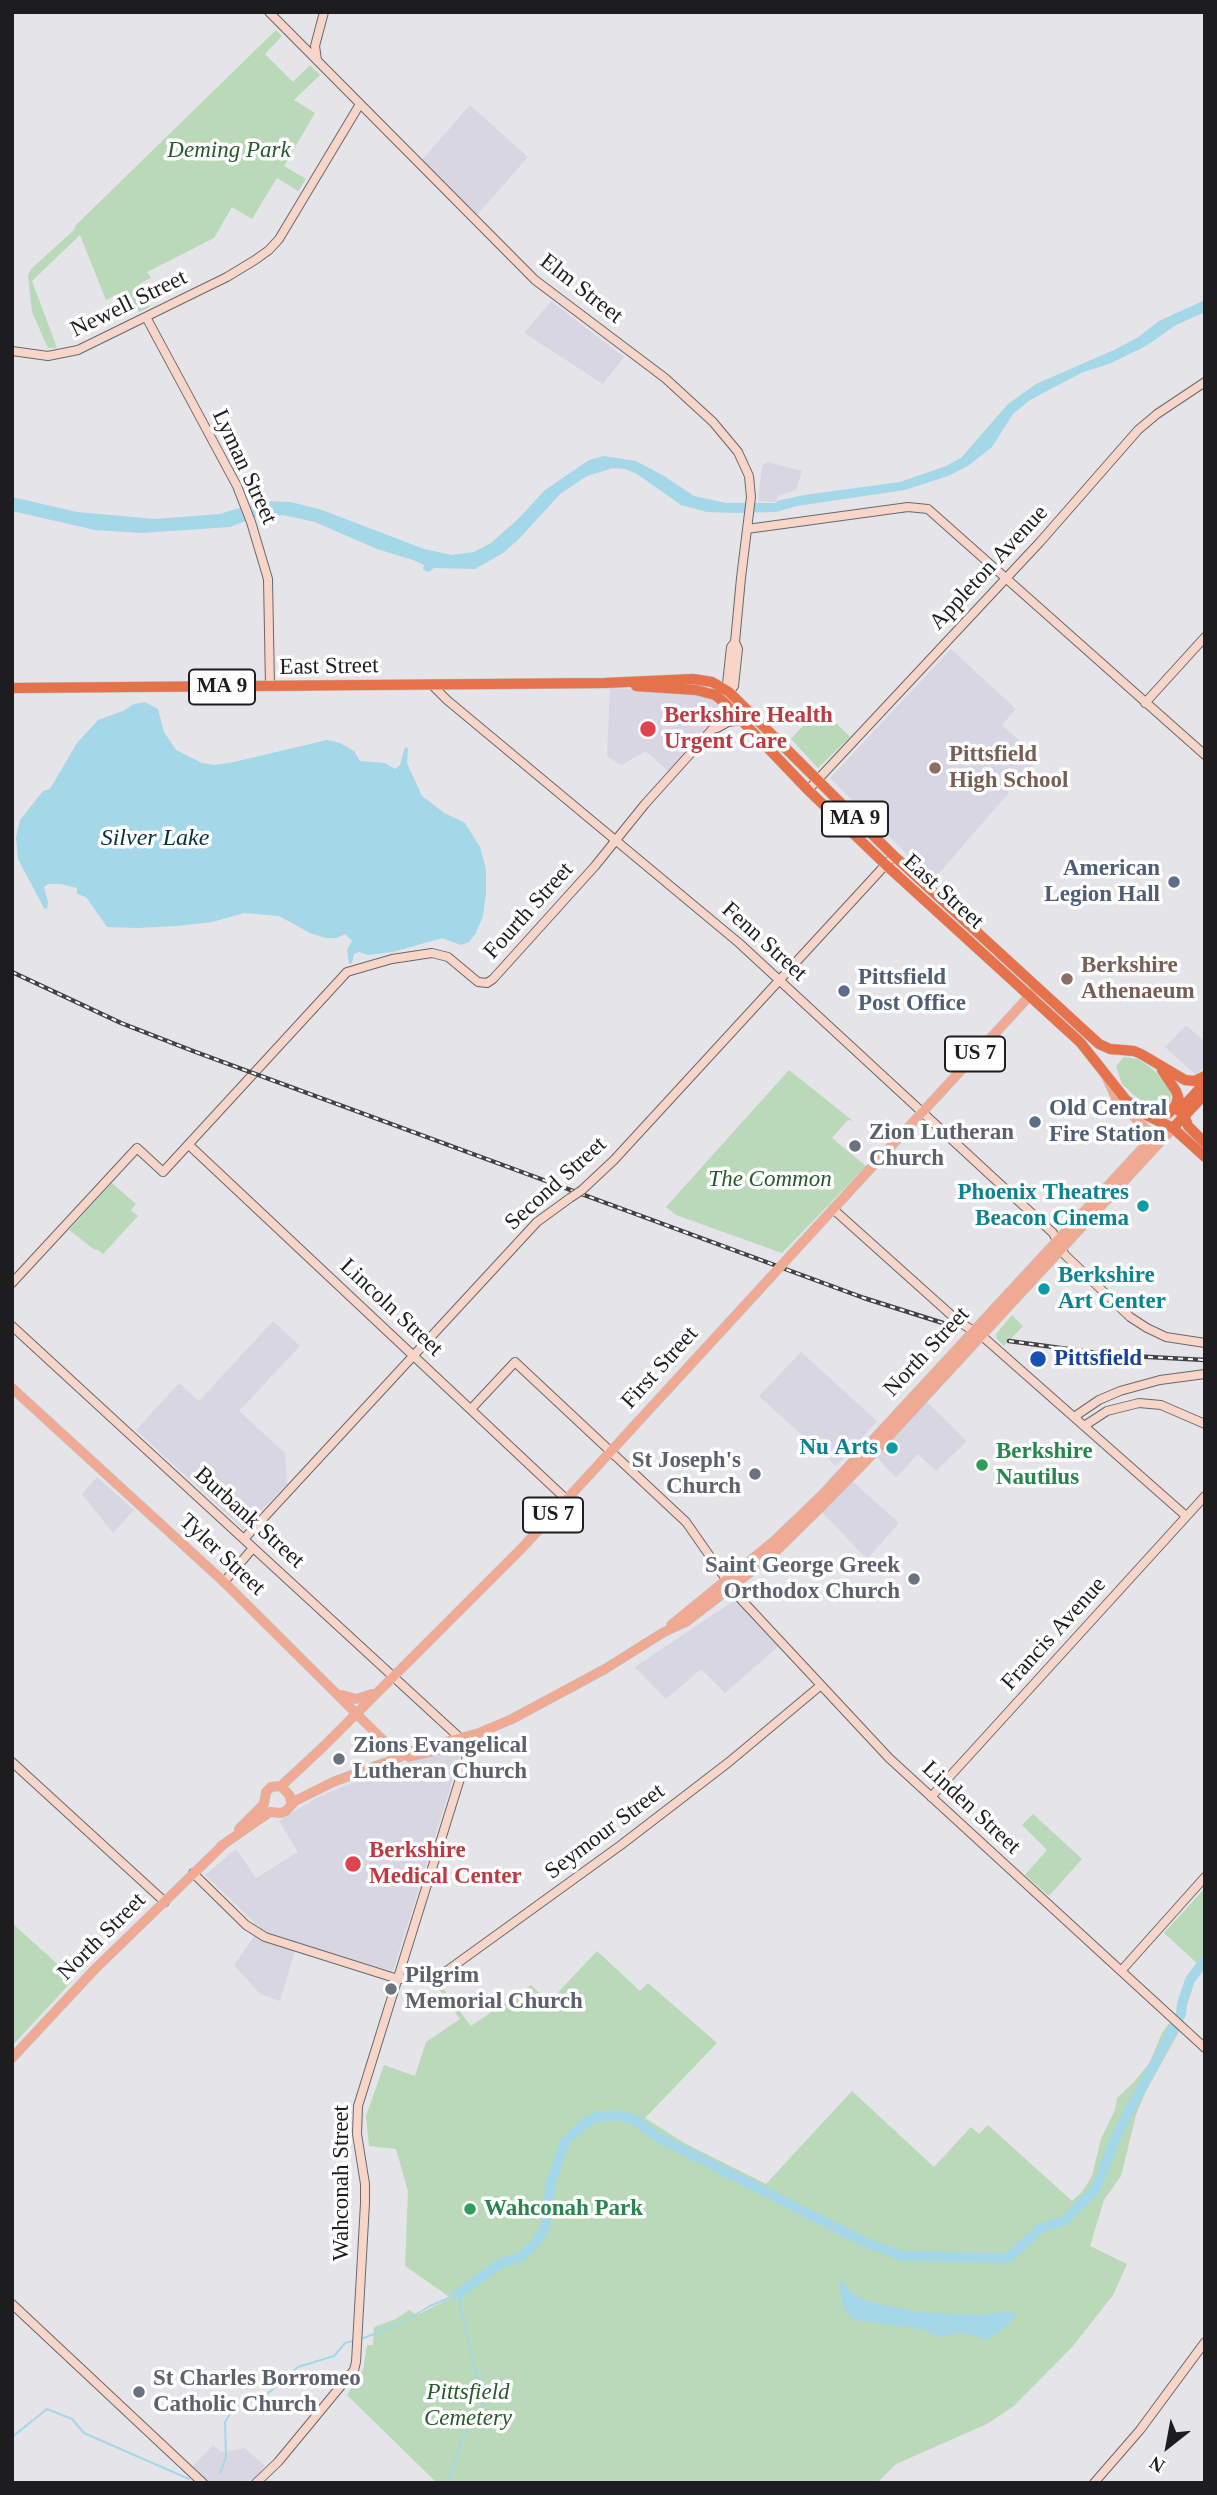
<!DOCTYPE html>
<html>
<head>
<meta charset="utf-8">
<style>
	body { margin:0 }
	#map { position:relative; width:1217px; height:2495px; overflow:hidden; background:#e4e4e9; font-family:Georgia,serif }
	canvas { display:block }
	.frame { position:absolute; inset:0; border:14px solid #1d1d1f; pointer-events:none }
	.north { position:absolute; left:1133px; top:2411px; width:70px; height:70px; -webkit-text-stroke:5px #fff; paint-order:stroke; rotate:211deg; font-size:19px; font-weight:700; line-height:28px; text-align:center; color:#1d1d1f }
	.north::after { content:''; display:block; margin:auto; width:24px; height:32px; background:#1d1d1f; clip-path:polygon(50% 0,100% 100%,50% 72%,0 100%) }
</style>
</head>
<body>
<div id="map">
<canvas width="1217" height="2495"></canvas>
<div class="frame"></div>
<div class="north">N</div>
</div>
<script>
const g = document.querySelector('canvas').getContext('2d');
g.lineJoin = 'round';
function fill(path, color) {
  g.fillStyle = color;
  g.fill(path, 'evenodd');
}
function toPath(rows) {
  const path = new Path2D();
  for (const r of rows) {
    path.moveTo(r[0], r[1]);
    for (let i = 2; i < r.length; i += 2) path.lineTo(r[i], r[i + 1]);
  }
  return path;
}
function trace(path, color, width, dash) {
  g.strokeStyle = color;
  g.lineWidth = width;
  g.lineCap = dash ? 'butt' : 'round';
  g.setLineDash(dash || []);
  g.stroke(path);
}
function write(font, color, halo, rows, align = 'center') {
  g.font = font + ' Georgia,serif';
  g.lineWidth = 7;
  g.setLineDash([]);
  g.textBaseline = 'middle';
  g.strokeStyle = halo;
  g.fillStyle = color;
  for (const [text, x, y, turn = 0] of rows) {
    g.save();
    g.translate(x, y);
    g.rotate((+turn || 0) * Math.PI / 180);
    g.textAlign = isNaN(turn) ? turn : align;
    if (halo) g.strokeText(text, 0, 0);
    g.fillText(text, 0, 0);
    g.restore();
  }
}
fill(toPath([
	[470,105,528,157,476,216,421,161],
	[551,301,624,357,603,384,524,333],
	[767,462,802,471,796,490,778,496,776,502,758,501,762,466],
	[951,649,1016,709,1002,725,1039,758,933,880,830,778],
	[610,688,699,693,718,700,724,709,670,773,646,751,622,765,607,757],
	[1186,1025,1205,1042,1205,1066,1196,1075,1165,1047],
	[273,1321,300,1346,239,1411,285,1453,287,1484,243,1529,136,1430,179,1383,199,1401],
	[801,1352,877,1421,836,1466,759,1396],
	[926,1401,967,1441,936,1471,918,1454,896,1478,876,1456],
	[97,1477,134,1510,113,1533,82,1494],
	[851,1480,899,1523,867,1559,821,1511],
	[735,1600,779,1646,725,1693,701,1669,666,1699,635,1667],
	[456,1748,460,1749,461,1753,394,1968,392,1971,297,1944,280,2001,260,1994,234,1965,260,1928,205,1875,236,1849,256,1878,298,1852,279,1821,318,1797,388,1768],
	[213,2445,221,2452,245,2448,265,2466,255,2478,241,2483,209,2483,192,2467]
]), '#d7d6e2');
fill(toPath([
	[276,30,282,36,265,54,293,82,310,65,320,75,294,100,315,113,284,166,306,179,298,191,277,178,252,219,232,207,214,238,147,272,151,278,139,284,150,307,139,312,127,290,106,300,80,235,32,281,57,348,48,348,32,312,28,276,31,269,74,230,76,225],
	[820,707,850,737,818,768,791,739],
	[1124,1057,1138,1059,1154,1070,1165,1082,1171,1094,1170,1103,1166,1107,1155,1109,1146,1106,1122,1084,1116,1066],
	[789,1070,853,1121,848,1120,832,1138,866,1166,782,1253,676,1215,666,1207],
	[112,1183,136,1204,131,1210,138,1216,103,1254,97,1249,95,1250,69,1230],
	[1012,1315,1023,1326,1004,1346,997,1339,996,1334],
	[1033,1814,1082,1859,1049,1896,1025,1875,1047,1850,1022,1825],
	[1205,1888,1205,1959,1199,1965,1164,1933],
	[12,1923,74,1979,12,2046],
	[597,1951,640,1991,648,1983,717,2043,645,2118,686,2144,766,2184,852,2091,934,2167,971,2127,979,2134,988,2125,1072,2201,1082,2192,1092,2176,1101,2139,1115,2110,1117,2098,1133,2083,1150,2062,1162,2033,1170,2022,1180,2030,1146,2091,1136,2115,1121,2176,1104,2200,1090,2246,1127,2264,1113,2295,1073,2346,1014,2406,987,2424,896,2464,877,2483,437,2483,347,2395,363,2370,367,2345,373,2345,374,2327,396,2319,409,2310,417,2315,451,2298,405,2266,408,2191,396,2149,369,2146,366,2116,384,2065,415,2076,426,2042,460,2019,436,1985,439,1983,471,2026,531,1985,549,2002]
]), '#b9d9b9');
fill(toPath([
	[1205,300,1205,312,1176,325,1146,346,1109,364,1083,372,1030,400,1013,414,992,447,968,466,948,476,905,490,797,506,776,512,737,513,707,512,681,505,637,474,625,469,613,468,587,476,560,494,519,539,503,553,475,569,434,568,429,572,423,570,424,565,413,560,377,549,315,522,283,515,256,517,230,527,141,533,95,530,12,511,12,497,77,512,155,519,220,514,262,501,291,502,322,510,424,549,452,555,474,552,491,543,518,519,545,490,589,460,604,456,636,461,664,476,694,496,726,503,776,503,777,501,804,495,900,482,946,466,961,458,1008,404,1036,384,1114,350,1137,338,1159,321],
	[145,702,158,709,164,732,176,750,202,763,215,765,234,762,327,740,340,743,354,751,360,761,385,763,395,769,400,765,405,747,408,748,407,763,422,796,444,813,465,823,480,847,486,869,486,893,483,916,476,933,469,942,461,945,442,938,393,952,368,955,359,952,354,954,352,963,349,964,347,950,352,941,345,934,337,938,326,938,310,933,279,916,244,913,212,922,177,926,137,928,107,927,86,897,77,894,77,888,61,884,48,884,44,887,48,902,47,909,44,908,18,859,16,838,20,820,43,791,50,789,77,743,98,720,123,711,134,704],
	[841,2281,853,2294,868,2301,918,2312,978,2315,1012,2311,1017,2314,1004,2329,988,2339,960,2333,939,2337,921,2329,854,2320,844,2309,839,2285]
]), '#a4d7e8');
trace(toPath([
	[361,2339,400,2324,430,2306,458,2294,475,2371,484,2384,485,2391,481,2413,463,2437,452,2472,447,2483],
	[12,2437,47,2409,72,2419,84,2433,189,2479],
	[220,2473,226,2457,225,2422,235,2406,265,2396,298,2367,334,2356,345,2343,356,2340]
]), '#a4d7e8', 2);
trace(toPath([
	[458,2294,501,2263,519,2258,536,2243,545,2228,551,2182,565,2141,585,2123,599,2116,621,2116,635,2120,657,2137,866,2243,903,2256,1008,2258,1041,2228,1064,2221,1096,2189,1117,2134,1181,2014,1182,2004,1190,1980,1205,1960]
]), '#a4d7e8', 10);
const secondary = toPath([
	[269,12,535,280,665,378,713,422,738,452,749,476,751,497,741,578,735,642,738,649,734,686,729,692],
	[317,60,315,46,324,12],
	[146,317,237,486,251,522,268,579,270,686],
	[12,351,48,356,78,350,227,277,255,260,269,250,279,239,360,104],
	[747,529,908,507,928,509,1205,755],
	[432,685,447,700,739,943,1053,1233,1065,1255,1130,1317,1147,1328,1166,1337,1205,1343],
	[1145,703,1205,637],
	[717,728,728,722,741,720],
	[808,790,1040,542,1138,430,1157,414,1205,382],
	[189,1145,567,1500],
	[582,1190,614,1160,889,861],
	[833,1209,959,1322,982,1336,1186,1516],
	[12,1283,137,1148,163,1172,347,972,392,959,432,953,448,957,478,982,487,983,493,979,595,866,645,804,718,723,729,703,727,684,731,647,735,642],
	[12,1326,460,1738,468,1753,358,2106,357,2134,365,2184,365,2203,356,2362,354,2370,307,2427,278,2462,256,2483],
	[471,1409,515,1362,686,1522,737,1595,889,1758,1205,2048],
	[1074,1417,1099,1400,1120,1391,1160,1380,1205,1374],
	[1084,1426,1107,1411,1139,1403,1161,1405,1205,1424],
	[244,1539,537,1222,570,1198],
	[224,1582,253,1548],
	[12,1762,165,1902],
	[931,1797,1205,1496],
	[193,1873,246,1925,265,1937,398,1979,429,1978,448,1970,621,1845,729,1762,820,1686],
	[1121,1971,1205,1877],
	[12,2304,203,2483],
	[1094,2483,1140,2430,1205,2342]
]);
const primary = toPath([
	[1105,1074,1116,1098,1146,1129,1144,1145],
	[789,1257,1034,991],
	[12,1388,224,1582,400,1757],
	[671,1625,774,1541,823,1494,1165,1124],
	[342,1695,356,1699,372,1694],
	[409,1757,438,1750,444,1744],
	[281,1786,324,1746,522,1548,770,1278],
	[239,1829,264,1804,266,1792,271,1787,281,1786,290,1796,291,1803],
	[221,1846,270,1812,281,1813,286,1811,295,1801,333,1782,400,1757,408,1752,479,1733,512,1719,605,1669,664,1632,686,1622,770,1557,817,1511,865,1462,1173,1128],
	[12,2058,95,1969,224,1844]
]);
const highway = toPath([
	[636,686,696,690,715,695,724,702,808,790,886,865,1080,1042,1126,1100,1148,1116,1173,1128,1205,1157],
	[12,688,605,683,693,679,712,682,729,692,894,856,1099,1044,1110,1049,1134,1051,1141,1054,1185,1080,1195,1081,1205,1076],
	[1162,1070,1176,1091,1188,1126,1205,1143],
	[1179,1111,1205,1083],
	[1152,1113,1161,1115,1169,1113,1176,1105,1178,1096],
	[1173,1128,1205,1094]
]);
trace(secondary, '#68686c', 10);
trace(primary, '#c0c0c0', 10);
trace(highway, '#c0c0c0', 11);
trace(secondary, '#f8d5c9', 8);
trace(primary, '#f0aa94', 9);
trace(highway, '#e6724c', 10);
const rail = toPath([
	[12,972,121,1023,193,1051,864,1298,946,1324],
	[1009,1341,1112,1355,1205,1360]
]);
trace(rail, '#424244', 4.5);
trace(rail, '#fff', 2, [5]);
const secondaryBridge = toPath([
	[570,1198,582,1190]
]);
const primaryBridge = toPath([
	[770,1278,789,1257]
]);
trace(secondaryBridge, '#68686c', 10, []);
trace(primaryBridge, '#c0c0c0', 10, []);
trace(secondaryBridge, '#f8d5c9', 8);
trace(primaryBridge, '#f0aa94', 9);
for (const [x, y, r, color] of [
	[648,729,9,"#e0444e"],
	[935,768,7,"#8d6e63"],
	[1174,882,7,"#5c6f8a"],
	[1067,979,7,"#8d6e63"],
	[844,991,7,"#5c6f8a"],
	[1035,1122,7,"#5c6f8a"],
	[855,1146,7,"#6b7280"],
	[1143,1206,7,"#0f9aa8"],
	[1044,1289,7,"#0f9aa8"],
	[1038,1359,9,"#1a4fb4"],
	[892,1448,7,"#0f9aa8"],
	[982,1465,7,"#2e9e5b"],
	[755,1474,7,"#6b7280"],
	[914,1579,7,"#6b7280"],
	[339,1759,7,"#6b7280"],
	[353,1864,9,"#e0444e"],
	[391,1989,7,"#6b7280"],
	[470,2209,7,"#2e9e5b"],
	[139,2392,7,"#6b7280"]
]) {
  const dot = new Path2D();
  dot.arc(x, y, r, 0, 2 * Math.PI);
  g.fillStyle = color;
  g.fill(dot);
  trace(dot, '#fff', 2.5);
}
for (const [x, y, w] of [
	[222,687,66],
	[855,819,66],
	[975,1054,60],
	[553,1515,60]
]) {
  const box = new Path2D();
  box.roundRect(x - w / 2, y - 17.5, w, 35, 5);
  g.fillStyle = '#fff';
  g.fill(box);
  trace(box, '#1d1d1f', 2);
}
write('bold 21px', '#1d1d1f', null, [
	["MA 9",222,687],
	["MA 9",855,819],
	["US 7",975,1054],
	["US 7",553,1515]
]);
write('italic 23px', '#29582d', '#fff', [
	["Deming Park",229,151],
	["The Common",770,1180],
	["Pittsfield",468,2393],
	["Cemetery",468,2419]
]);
write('23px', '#1d1d1f', '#fff', [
	["Elm Street",581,289,38],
	["Newell Street",129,304,-26],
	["Lyman Street",244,467,65],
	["Appleton Avenue",989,568,-47],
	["East Street",329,667,-1],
	["East Street",943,892,42],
	["Fourth Street",529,911,-48],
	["Fenn Street",764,942,42],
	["Second Street",556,1184,-42],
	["Lincoln Street",391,1308,43],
	["North Street",927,1352,-47],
	["First Street",660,1368,-48],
	["Burbank Street",249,1518,42],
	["Tyler Street",222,1555,43],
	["Francis Avenue",1054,1634,-48],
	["Linden Street",971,1808,43],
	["Seymour Street",605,1832,-37],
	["North Street",102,1937,-45],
	["Wahconah Street",342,2183,-90]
]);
write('bold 23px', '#be3a42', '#fff', [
	["Berkshire Health",664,716],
	["Urgent Care",664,742],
	["Berkshire",369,1851],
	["Medical Center",369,1877]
], 'left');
write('bold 23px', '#785e54', '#fff', [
	["Pittsfield",949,755],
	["High School",949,781],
	["Berkshire",1081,966],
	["Athenaeum",1081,992]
], 'left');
write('bold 23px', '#4e5e75', '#fff', [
	["American",1160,869,"right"],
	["Legion Hall",1160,895,"right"],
	["Pittsfield",858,978],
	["Post Office",858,1004],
	["Old Central",1049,1109],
	["Fire Station",1049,1135]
], 'left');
write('bold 23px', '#5b616d', '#fff', [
	["Zion Lutheran",869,1133],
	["Church",869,1159],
	["St Joseph's",741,1461,"right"],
	["Church",741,1487,"right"],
	["Saint George Greek",900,1566,"right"],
	["Orthodox Church",900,1592,"right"],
	["Zions Evangelical",353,1746],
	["Lutheran Church",353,1772],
	["Pilgrim",405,1976],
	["Memorial Church",405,2002],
	["St Charles Borromeo",153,2379],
	["Catholic Church",153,2405]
], 'left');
write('bold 23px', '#0d838f', '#fff', [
	["Phoenix Theatres",1129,1193],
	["Beacon Cinema",1129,1219],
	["Berkshire",1058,1276,"left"],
	["Art Center",1058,1302,"left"],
	["Nu Arts",878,1448]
], 'right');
write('bold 23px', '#164399', '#fff', [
	["Pittsfield",1054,1359]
], 'left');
write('bold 23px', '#27864d', '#fff', [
	["Berkshire",996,1452],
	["Nautilus",996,1478],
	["Wahconah Park",484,2209]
], 'left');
write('italic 24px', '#01313e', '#fff', [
	["Silver Lake",155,839]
]);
</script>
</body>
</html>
